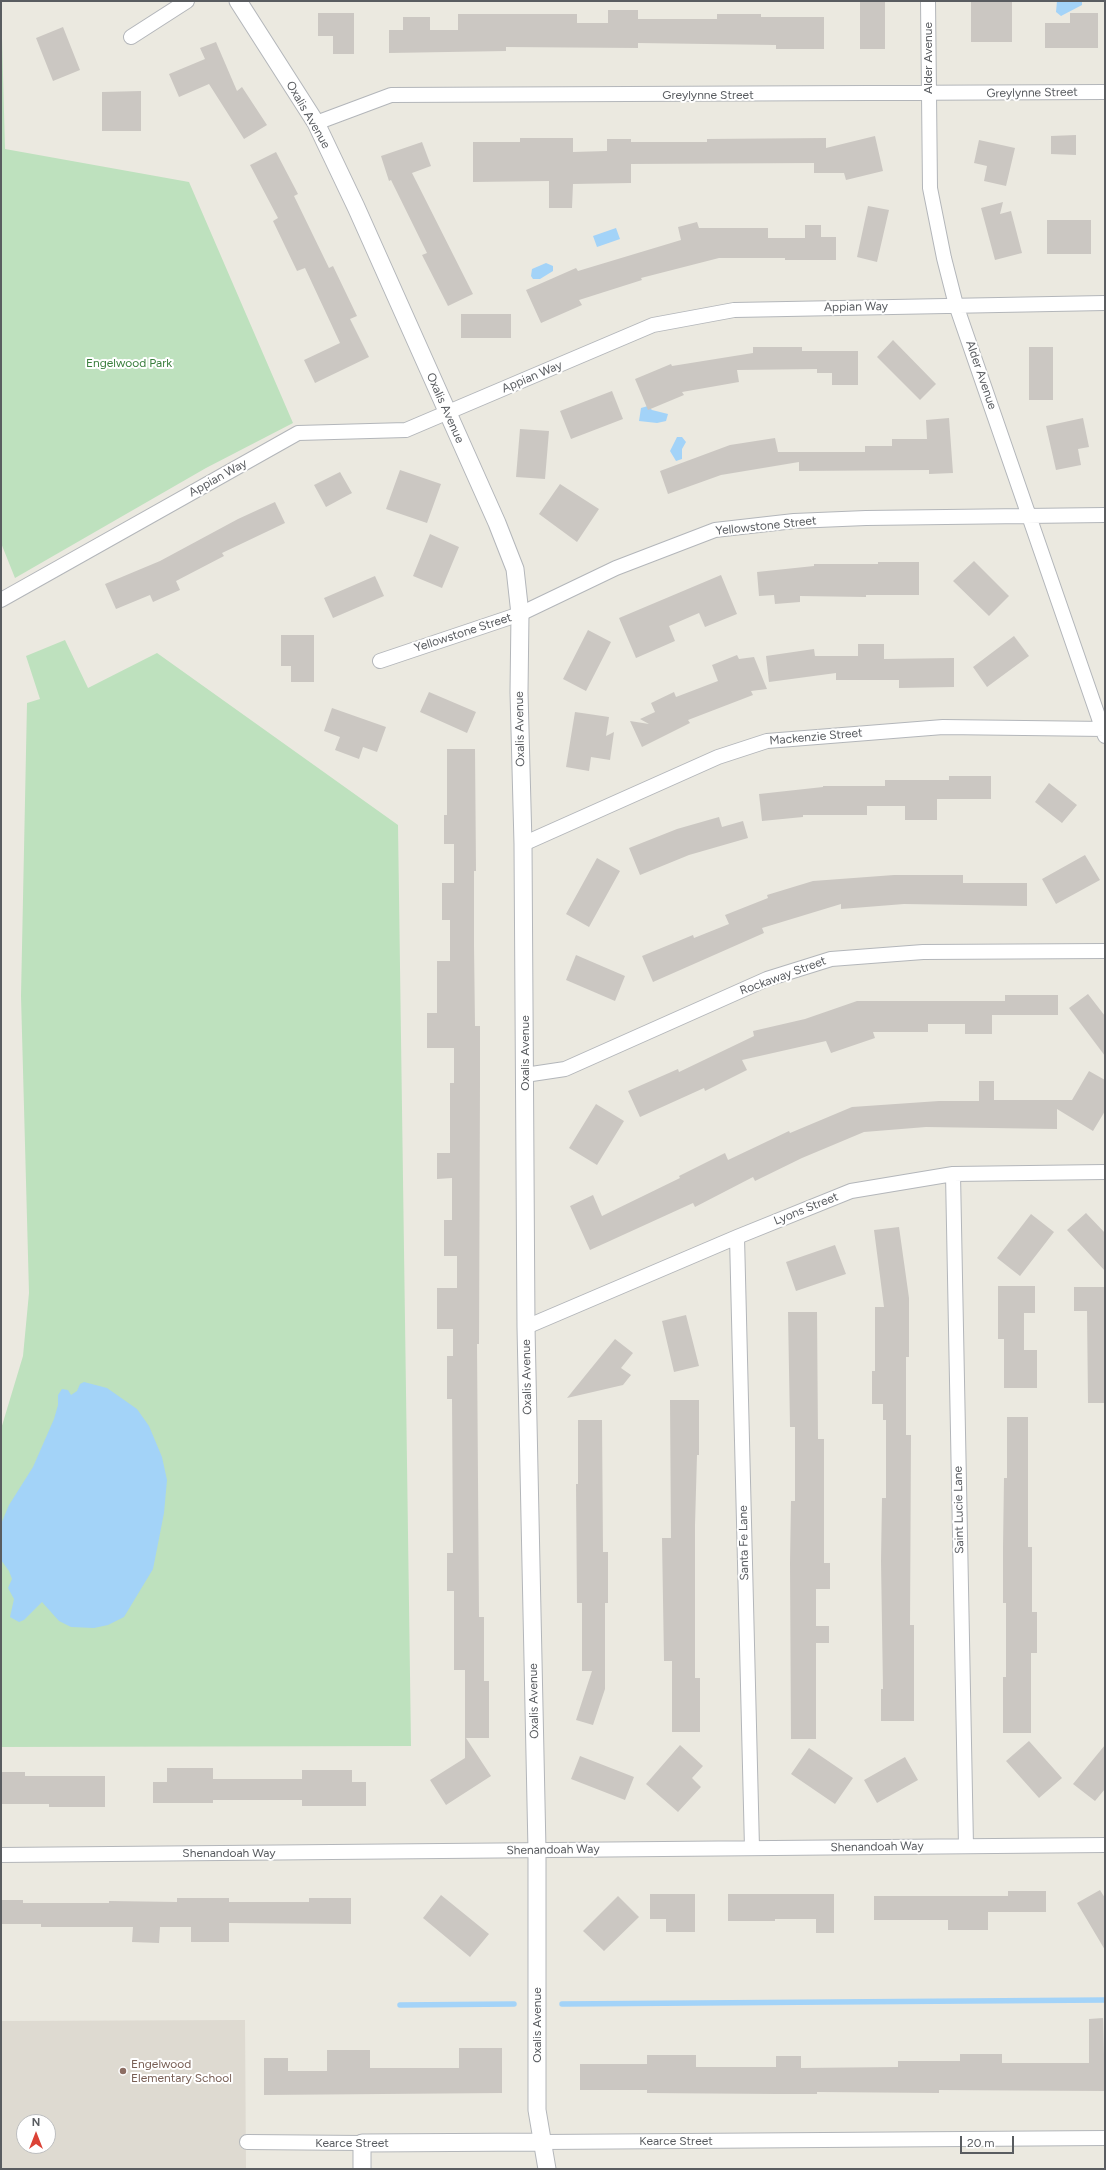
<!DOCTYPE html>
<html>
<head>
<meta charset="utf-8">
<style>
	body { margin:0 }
	#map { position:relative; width:1106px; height:2170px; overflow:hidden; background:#ebe9e0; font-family:Figtree,sans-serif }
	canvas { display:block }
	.frame { position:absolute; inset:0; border:2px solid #595c60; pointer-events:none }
	.north { position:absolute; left:16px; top:2114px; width:40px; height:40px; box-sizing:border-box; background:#fff; border:1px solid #bdbebf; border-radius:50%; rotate:0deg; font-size:11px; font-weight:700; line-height:16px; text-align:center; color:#595c60 }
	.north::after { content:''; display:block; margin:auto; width:14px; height:18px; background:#db4236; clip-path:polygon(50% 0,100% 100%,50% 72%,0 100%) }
	.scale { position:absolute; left:960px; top:2136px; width:54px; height:18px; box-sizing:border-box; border:2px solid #595c60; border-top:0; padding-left:5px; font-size:12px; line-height:14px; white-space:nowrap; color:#595c60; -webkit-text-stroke:3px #fff; paint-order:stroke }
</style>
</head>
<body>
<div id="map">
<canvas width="1106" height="2170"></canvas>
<div class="frame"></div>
<div class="north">N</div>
<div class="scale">20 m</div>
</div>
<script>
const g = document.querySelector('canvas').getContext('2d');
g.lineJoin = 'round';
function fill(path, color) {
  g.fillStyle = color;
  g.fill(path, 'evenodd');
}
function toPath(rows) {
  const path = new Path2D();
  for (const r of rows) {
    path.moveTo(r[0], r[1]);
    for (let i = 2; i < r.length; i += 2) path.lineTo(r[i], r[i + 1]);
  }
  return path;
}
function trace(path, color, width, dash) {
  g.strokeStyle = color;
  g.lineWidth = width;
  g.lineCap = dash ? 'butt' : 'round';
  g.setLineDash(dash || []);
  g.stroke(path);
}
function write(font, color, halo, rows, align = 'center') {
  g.font = font + ' Figtree,sans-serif';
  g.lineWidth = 4;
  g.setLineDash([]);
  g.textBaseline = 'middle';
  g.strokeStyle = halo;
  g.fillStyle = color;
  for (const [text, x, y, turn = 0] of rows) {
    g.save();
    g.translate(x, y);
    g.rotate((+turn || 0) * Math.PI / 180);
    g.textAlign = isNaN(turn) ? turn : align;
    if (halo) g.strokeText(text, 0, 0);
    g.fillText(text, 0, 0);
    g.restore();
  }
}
fill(toPath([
	[245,2020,246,2169,1,2169,1,2021],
	[24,2122,48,2122,48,2146,24,2146]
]), '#dedad1');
fill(toPath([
	[1,1,5,149,189,182,293,423,206,468,15,578,1,543],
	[65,640,88,688,157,653,398,825,411,1746,1,1747,1,1429,23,1356,29,1293,21,996,27,703,40,699,26,656]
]), '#bee1be');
fill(toPath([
	[1057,1,1082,1,1082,5,1061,16,1056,12],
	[616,228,620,239,597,247,593,236],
	[546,263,553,266,553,271,540,279,533,279,531,276,532,269],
	[648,406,652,410,668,414,666,421,657,423,639,421,641,408],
	[677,437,682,437,686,442,682,449,682,459,676,461,670,451],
	[84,1382,107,1388,137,1409,149,1426,162,1457,167,1480,164,1513,153,1569,124,1617,108,1625,94,1628,71,1627,59,1621,42,1602,24,1620,19,1622,10,1617,14,1599,8,1588,12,1579,9,1571,1,1560,1,1524,9,1505,33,1467,54,1419,58,1405,58,1395,62,1389,68,1390,71,1395,77,1391,80,1384]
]), '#a3d3f8');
trace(toPath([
	[562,2004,1105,2000],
	[400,2005,514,2004]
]), '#a3d3f8', 5.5);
fill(toPath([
	[860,1,885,1,885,49,860,49],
	[971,1,1012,1,1012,42,971,42],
	[608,10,638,10,638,19,717,19,717,14,761,14,761,17,824,17,824,49,776,49,776,45,638,43,638,48,506,47,506,51,389,53,389,30,403,30,403,17,430,17,430,30,458,30,458,14,577,14,577,23,608,23],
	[318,13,354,13,354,54,333,54,333,36,318,36],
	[1070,13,1098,13,1098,48,1045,48,1045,23,1070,23],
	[63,27,80,70,53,81,36,38],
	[216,42,237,91,242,87,267,125,244,139,209,84,179,97,169,74,205,59,200,48],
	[141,91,141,131,102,131,102,92],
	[1076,135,1076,155,1051,154,1051,136],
	[875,136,883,171,846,180,844,173,814,173,814,163,631,164,631,183,573,184,572,208,549,208,549,181,473,182,473,142,520,142,520,138,573,138,573,152,607,151,607,139,631,139,631,142,707,142,707,139,826,138,826,148],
	[979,140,1015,148,1006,186,984,181,987,166,974,163],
	[422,142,431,166,412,173,473,294,448,306,422,255,427,253,391,180,389,181,381,156],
	[276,152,298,194,294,196,329,268,333,266,357,316,350,319,369,357,315,383,304,360,340,343,305,268,297,271,273,221,278,218,250,165],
	[1003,202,1000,214,1011,211,1022,253,995,260,981,208],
	[868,206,889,210,877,262,857,257],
	[1047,220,1091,220,1091,254,1047,254],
	[697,222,699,228,768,228,768,238,805,238,805,225,821,225,821,237,836,237,836,260,785,260,785,258,719,258,641,278,642,280,579,300,582,305,541,323,526,290,576,268,578,271,681,240,678,227],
	[461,314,511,314,511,338,461,338],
	[893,340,936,384,920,400,877,357],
	[753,347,802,347,802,351,858,351,858,385,832,385,832,373,817,373,817,369,737,370,739,382,682,392,684,395,648,410,635,379,671,364,672,366,753,353],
	[1029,347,1053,347,1053,400,1029,400],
	[612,391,623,419,571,439,560,411],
	[949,418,953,473,929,474,929,470,799,471,799,462,721,475,668,494,660,471,730,445,775,438,778,452,865,452,865,446,892,446,892,439,927,439,926,420],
	[1083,418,1089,447,1078,449,1081,465,1056,470,1046,426],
	[520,429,549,431,545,479,516,477],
	[400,470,441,484,427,523,386,509],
	[340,472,352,493,326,507,314,485],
	[560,484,599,509,577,542,539,514],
	[275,502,285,523,222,553,224,556,176,581,180,590,153,602,150,595,116,609,105,584,160,561,238,519],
	[430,534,459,547,442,588,413,576],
	[974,561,1009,596,989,616,953,581],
	[878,562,919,562,919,595,866,595,866,597,800,596,800,602,775,604,774,595,759,596,757,572,814,566,814,564,878,564],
	[721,575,737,614,705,627,699,613,669,626,675,641,636,658,619,618],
	[375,576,384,596,333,618,324,598],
	[588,630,611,642,586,691,563,679],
	[281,635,314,635,314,682,291,682,291,666,281,666],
	[1014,636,1029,656,987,687,973,667],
	[858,644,884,644,884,659,954,658,954,687,899,688,899,680,836,680,836,673,769,682,766,656,814,649,815,656,858,656],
	[737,655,739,659,754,657,767,689,751,691,753,695,688,720,690,723,642,747,630,721,649,724,640,719,655,712,651,703,674,692,676,697,718,681,712,665],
	[429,692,476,712,467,733,420,712],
	[332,708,386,727,377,752,363,747,359,759,335,750,340,737,324,731],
	[575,712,609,717,606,736,614,732,610,760,591,757,589,771,566,767],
	[447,749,475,749,476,871,474,871,474,946,475,1026,480,1026,480,1083,479,1344,477,1344,479,1617,484,1617,484,1681,489,1681,489,1738,466,1738,491,1776,446,1805,430,1780,465,1758,465,1670,454,1670,454,1591,447,1591,447,1553,453,1553,452,1399,447,1399,447,1356,453,1356,453,1329,437,1329,437,1288,457,1288,457,1256,444,1256,444,1220,452,1220,452,1178,437,1179,437,1153,450,1153,450,1083,454,1083,454,1048,427,1048,427,1013,437,1013,437,961,450,961,450,920,442,920,442,883,454,883,454,844,444,844,444,815,447,815],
	[949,776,991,776,991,799,937,799,937,820,905,820,905,806,867,806,867,815,803,815,803,817,762,821,759,794,823,787,823,786,885,786,885,780,949,780],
	[1049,783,1077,805,1062,823,1035,802],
	[719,817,722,827,743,821,748,838,689,855,640,875,629,848,677,829],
	[1085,855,1100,880,1056,904,1042,879],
	[597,858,620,871,589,927,566,914],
	[894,875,963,875,963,883,1027,883,1027,906,904,904,841,909,841,904,762,928,764,933,653,982,642,956,693,935,694,938,729,924,725,915,768,898,767,895,813,881],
	[576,955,625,976,615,1001,566,980],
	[1088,994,1105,1016,1105,1056,1069,1008],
	[1005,995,1058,995,1058,1015,992,1015,992,1034,965,1034,965,1024,928,1024,928,1032,873,1032,875,1038,831,1053,826,1041,742,1060,747,1070,705,1091,704,1088,640,1117,628,1091,678,1069,679,1072,754,1036,753,1031,805,1019,857,1001,1005,1001],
	[1089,1071,1105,1080,1105,1111,1093,1131,1057,1109,1057,1129,926,1127,864,1132,802,1158,755,1181,753,1177,695,1207,693,1203,590,1250,570,1206,593,1195,602,1216,680,1178,679,1176,725,1153,728,1160,789,1131,790,1133,852,1107,939,1101,979,1101,979,1081,994,1081,994,1100,1072,1100],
	[596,1104,624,1121,597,1165,569,1148],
	[1086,1213,1105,1233,1105,1271,1067,1230],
	[1031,1214,1054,1232,1020,1276,997,1258],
	[899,1227,909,1298,909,1357,906,1357,906,1435,911,1435,910,1625,914,1625,914,1721,881,1721,881,1689,883,1689,881,1561,882,1498,886,1498,886,1420,883,1420,883,1404,872,1404,872,1371,875,1371,875,1307,884,1307,874,1230],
	[835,1245,846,1274,796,1291,786,1262],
	[998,1286,1035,1286,1035,1313,1024,1313,1024,1350,1037,1350,1037,1388,1004,1388,1004,1339,998,1339],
	[1074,1287,1105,1287,1105,1403,1088,1403,1087,1311,1074,1311],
	[788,1312,817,1312,818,1439,824,1439,824,1563,830,1563,830,1589,816,1589,816,1626,829,1626,829,1643,816,1643,816,1739,791,1739,790,1563,791,1501,795,1501,795,1427,790,1427],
	[686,1315,699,1366,674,1372,662,1321],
	[615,1339,633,1353,621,1368,631,1375,623,1385,567,1398],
	[670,1400,699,1400,699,1455,697,1455,695,1525,695,1678,700,1678,700,1732,672,1732,672,1661,664,1661,662,1538,671,1538],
	[1007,1417,1028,1417,1028,1547,1032,1547,1032,1612,1037,1612,1037,1653,1031,1653,1031,1733,1003,1733,1003,1677,1006,1677,1006,1603,1003,1603,1003,1547,1004,1478,1007,1478],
	[578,1420,602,1420,603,1552,608,1552,608,1603,605,1603,605,1689,593,1725,576,1720,592,1671,582,1671,582,1603,577,1603,576,1484,578,1484],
	[1029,1741,1062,1778,1039,1798,1006,1761],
	[680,1745,703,1766,692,1778,701,1787,678,1812,646,1784],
	[1105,1745,1105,1789,1095,1801,1073,1784],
	[809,1748,853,1778,835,1804,791,1774],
	[580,1756,634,1777,625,1800,571,1779],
	[905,1757,918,1780,877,1803,864,1780],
	[167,1768,213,1768,213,1779,302,1779,302,1770,352,1770,352,1782,366,1782,366,1806,302,1806,302,1800,213,1800,213,1803,153,1803,153,1782,167,1782],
	[1,1772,25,1772,25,1776,105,1776,105,1807,49,1807,49,1804,1,1804],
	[1100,1890,1105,1898,1105,1950,1077,1903],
	[1008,1891,1046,1891,1046,1912,988,1912,988,1930,948,1930,948,1920,874,1920,874,1896,1008,1896],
	[650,1894,695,1894,695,1932,666,1932,666,1919,650,1919],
	[728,1894,834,1894,834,1933,816,1933,816,1919,775,1919,775,1921,728,1921],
	[441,1895,489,1934,470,1957,423,1918],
	[618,1896,639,1917,604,1951,583,1931],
	[177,1898,229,1898,229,1902,309,1902,309,1898,351,1898,351,1924,229,1923,229,1942,191,1942,191,1927,160,1927,159,1943,132,1942,133,1927,41,1927,41,1924,1,1924,1,1900,23,1900,23,1903,109,1903,109,1901,177,1902],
	[1103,2018,1105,2091,939,2090,939,2093,817,2092,817,2094,776,2094,647,2093,647,2090,580,2090,580,2064,647,2064,647,2055,696,2055,696,2067,776,2067,776,2056,801,2056,801,2068,898,2067,898,2061,960,2061,960,2054,1002,2054,1002,2063,1089,2063,1089,2019],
	[459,2048,502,2048,502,2093,264,2095,264,2058,288,2058,288,2071,327,2071,327,2050,370,2050,370,2068,459,2068]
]), '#cbc7c2');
const minor = toPath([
	[928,1,930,188,944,258,956,305,1105,736],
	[131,37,187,1],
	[316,123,391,95,1105,92],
	[1,600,298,433,406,430,653,325,734,310,1105,303],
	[380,661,520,614,616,568,715,530,794,521,866,518,1105,515],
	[523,844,718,757,767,741,943,727,1105,729],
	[525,1075,565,1069,767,979,831,959,923,952,1105,951],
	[953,1174,966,1846],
	[737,1237,752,1848],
	[526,1327,737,1237,851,1191,953,1174,1105,1172],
	[1,1855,1105,1845],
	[247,2142,362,2143],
	[543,2142,1105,2138]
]);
const tertiary = toPath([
	[238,1,316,123,356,207,497,523,515,569,520,614,519,692,523,844,526,1327,537,1850,537,2110,547,2169],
	[362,2169,362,2143,543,2142]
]);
trace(minor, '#b3b6ba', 16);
trace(tertiary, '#b3b6ba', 19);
trace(minor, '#fff', 14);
trace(tertiary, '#fff', 17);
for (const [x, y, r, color] of [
	[123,2071,4,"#8d6e63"]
]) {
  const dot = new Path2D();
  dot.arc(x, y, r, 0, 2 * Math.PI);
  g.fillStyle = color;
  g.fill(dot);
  trace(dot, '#fff', 1.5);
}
write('12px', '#595c60', '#fff', [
	["Alder Avenue",928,58,-90],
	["Greylynne Street",1032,93,-1],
	["Greylynne Street",708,95],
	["Oxalis Avenue",308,115,60],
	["Appian Way",856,307,-1],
	["Alder Avenue",981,375,71],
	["Appian Way",532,377,-23],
	["Oxalis Avenue",445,408,66],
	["Appian Way",218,478,-29],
	["Yellowstone Street",766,526,-6],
	["Yellowstone Street",463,633,-18],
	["Oxalis Avenue",520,729,-91],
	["Mackenzie Street",816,737,-5],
	["Rockaway Street",783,976,-20],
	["Oxalis Avenue",525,1053,-90],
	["Lyons Street",806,1209,-22],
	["Oxalis Avenue",527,1377,-91],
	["Saint Lucie Lane",959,1510,-91],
	["Santa Fe Lane",744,1543,-91],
	["Oxalis Avenue",534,1701,-91],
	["Shenandoah Way",877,1847,-1],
	["Shenandoah Way",553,1850,-1],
	["Shenandoah Way",229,1853],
	["Oxalis Avenue",537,2025,-90],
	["Kearce Street",676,2141],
	["Kearce Street",352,2143]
]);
write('12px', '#3a7f3d', '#fff', [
	["Engelwood Park",129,363]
]);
write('12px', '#785e54', '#fff', [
	["Engelwood",131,2064],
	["Elementary School",131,2078]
], 'left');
</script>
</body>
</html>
